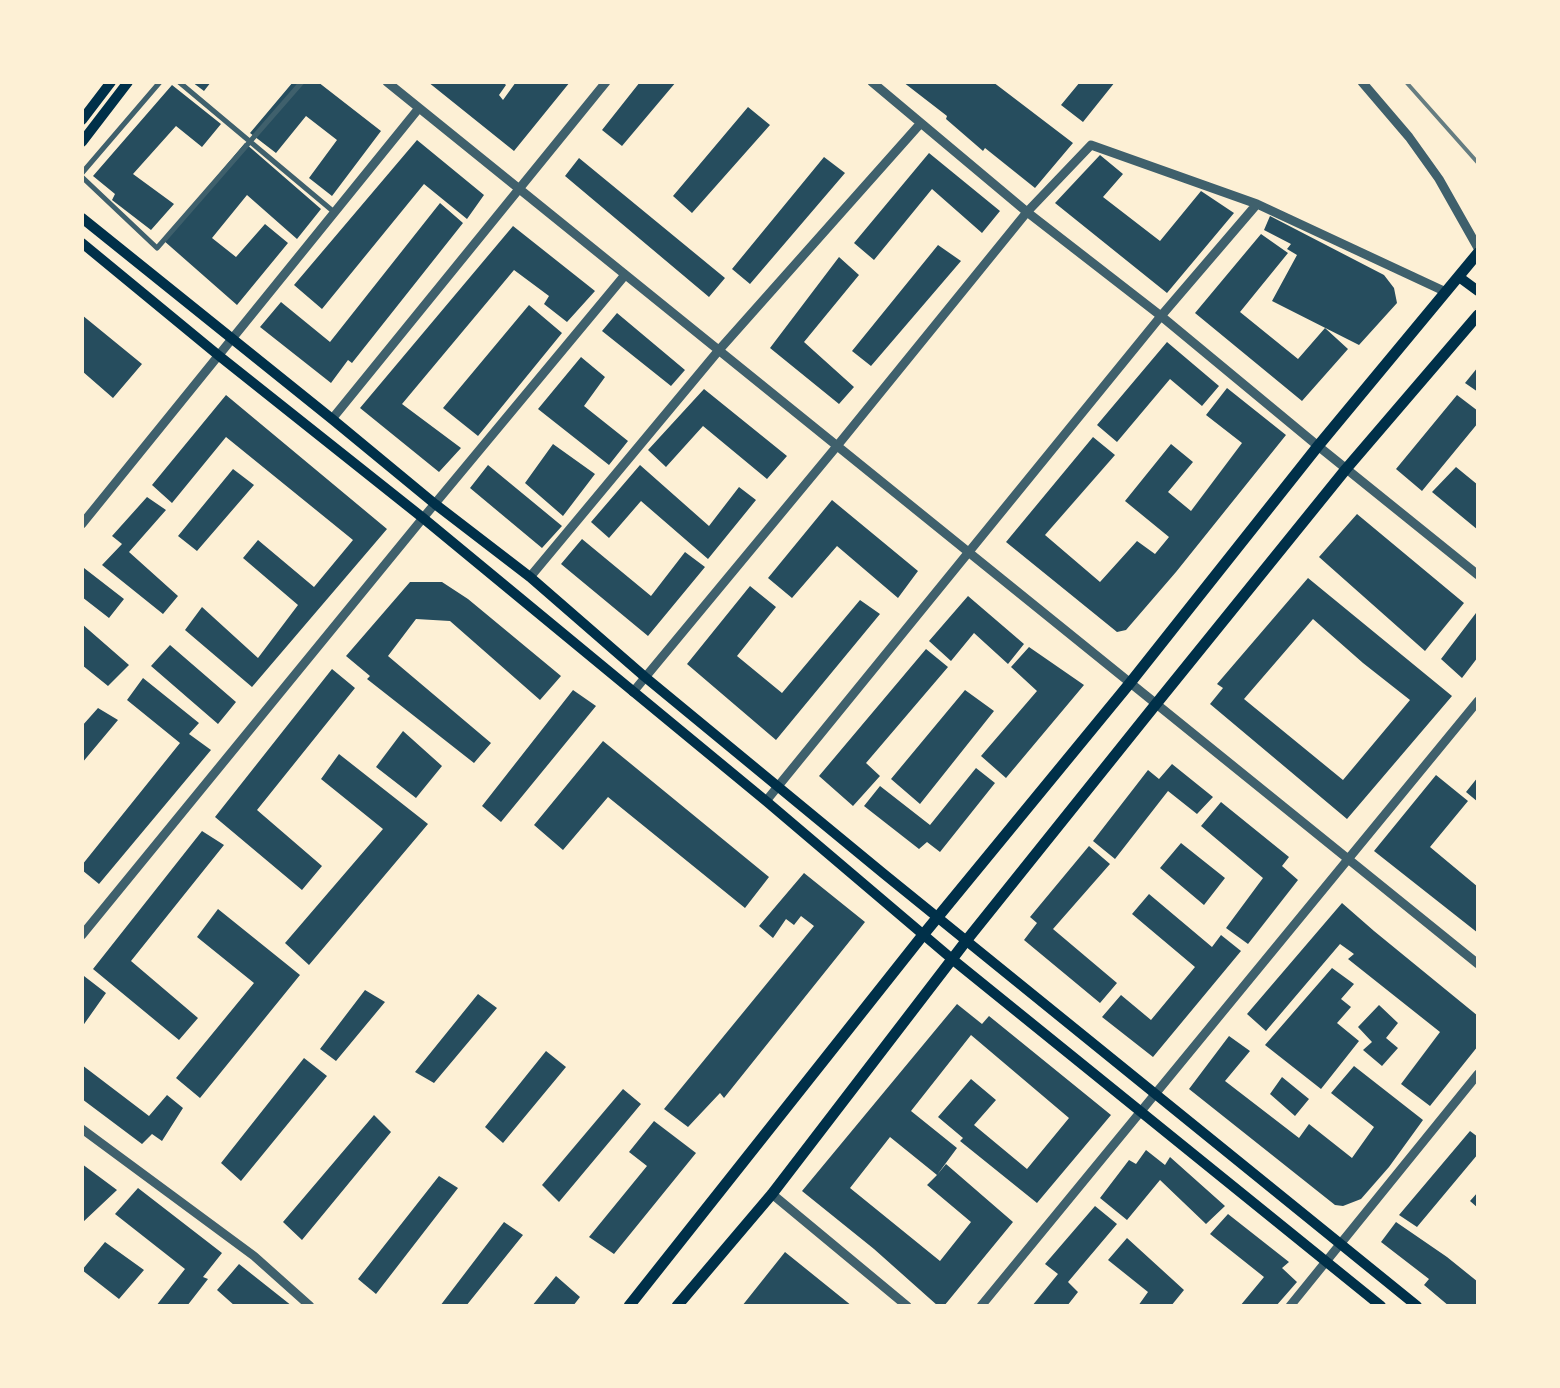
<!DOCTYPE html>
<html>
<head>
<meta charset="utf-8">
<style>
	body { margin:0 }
	#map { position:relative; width:1560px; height:1388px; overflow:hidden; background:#fdf0d5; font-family:"Roboto Condensed",sans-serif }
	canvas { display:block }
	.frame { position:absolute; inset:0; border:84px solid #fdf0d5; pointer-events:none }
</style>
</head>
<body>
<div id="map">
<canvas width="1560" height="1388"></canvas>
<div class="frame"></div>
</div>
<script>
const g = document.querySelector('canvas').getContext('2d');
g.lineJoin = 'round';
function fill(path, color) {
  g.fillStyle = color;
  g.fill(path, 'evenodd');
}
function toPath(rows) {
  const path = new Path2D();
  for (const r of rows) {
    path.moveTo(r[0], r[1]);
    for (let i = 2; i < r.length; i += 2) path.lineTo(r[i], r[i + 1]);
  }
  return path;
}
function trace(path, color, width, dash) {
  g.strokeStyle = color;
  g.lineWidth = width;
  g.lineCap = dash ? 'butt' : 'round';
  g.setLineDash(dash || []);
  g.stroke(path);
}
fill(toPath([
	[192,82,211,82,204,91],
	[293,82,318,82,381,131,332,196,309,178,337,140,306,116,276,153,250,133],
	[428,82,503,82,506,85,499,95,503,100,516,82,570,82,514,151],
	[640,82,676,82,622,146,602,130],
	[903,82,993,82,1073,143,1035,188,985,148,983,151,946,119,947,116],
	[1080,82,1115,82,1083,122,1061,105],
	[172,85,221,124,202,147,176,126,133,174,174,204,151,230,112,200,115,194,93,176],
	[748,107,770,125,692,213,673,196],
	[417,140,484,195,467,219,424,184,322,309,294,285],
	[245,143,321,209,297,239,247,195,212,238,236,257,265,224,288,243,237,305,163,240],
	[929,153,1000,211,982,233,932,189,874,260,854,243],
	[1100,155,1123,174,1103,197,1160,241,1201,191,1234,213,1167,293,1055,203],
	[824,157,845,173,750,284,732,269],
	[579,158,725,278,709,297,565,176],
	[440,203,463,223,352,363,348,360,331,383,260,327,281,302,330,342],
	[1270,216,1384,275,1394,288,1397,303,1359,345,1272,301,1297,255,1287,249,1291,244,1264,230],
	[513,226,595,291,567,322,544,304,549,296,514,270,402,404,461,448,439,472,360,408],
	[1261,234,1288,253,1240,312,1298,359,1325,328,1348,349,1302,401,1195,313],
	[938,245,961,261,871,366,852,351],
	[839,257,859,275,804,342,854,387,839,404,770,348],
	[529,305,562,333,478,436,443,408],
	[617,313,685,370,671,386,602,331],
	[82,315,142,364,113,398,82,371],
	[1167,342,1219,386,1202,406,1170,379,1117,442,1097,425],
	[581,357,605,377,584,406,628,441,609,465,538,409],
	[1478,367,1478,392,1465,383],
	[1227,388,1286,435,1176,572,1126,630,1117,632,1006,542,1093,437,1115,455,1045,535,1100,582,1137,541,1155,554,1169,537,1125,501,1171,444,1193,462,1168,492,1191,511,1242,443,1206,415],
	[704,389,787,456,767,479,703,426,666,467,648,450],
	[226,395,387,529,252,687,185,630,202,607,258,658,298,605,243,558,258,540,314,587,353,540,226,437,172,503,152,485],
	[1457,395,1478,411,1478,423,1422,491,1396,469],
	[553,444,595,474,563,516,525,483],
	[488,465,562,526,542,548,470,488],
	[640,465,709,526,739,487,756,500,708,559,641,501,609,538,591,522],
	[1456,467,1478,485,1478,530,1432,492],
	[233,469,254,485,197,551,178,536],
	[147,497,166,510,129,552,178,596,163,614,102,565,122,544,112,536],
	[832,500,918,571,898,598,837,546,792,598,768,578],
	[1357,514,1464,603,1425,651,1319,557],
	[582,539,651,596,685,552,705,567,648,636,561,564],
	[84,568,124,599,109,618,82,597,82,570],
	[1308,578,1452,696,1347,819,1210,704,1223,688,1217,684],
	[1313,619,1363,663,1410,700,1343,780,1244,699],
	[410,582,442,582,468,599,561,676,540,700,450,621,416,619,388,656,491,743,474,763,367,679,370,676,346,656],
	[750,586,776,607,737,656,782,693,860,600,880,614,776,740,687,664],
	[968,596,1024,644,1008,664,974,633,951,661,929,641],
	[1476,613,1478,614,1478,657,1462,678,1441,659],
	[82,624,129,665,108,686,82,665],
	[170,645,236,702,218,724,151,666],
	[1029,647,1084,685,1006,778,981,756,1037,691,1011,667],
	[926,649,948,667,866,763,880,776,853,806,819,776],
	[332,669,355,688,257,810,322,866,302,890,215,817],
	[143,678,199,723,189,734,211,750,99,884,82,870,82,865,180,743,127,700],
	[573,690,596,706,501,822,482,806],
	[965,690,994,711,920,804,891,779],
	[98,708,118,720,82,763,82,726],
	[403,731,442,766,416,798,376,767],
	[603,741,769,877,745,908,608,797,563,850,534,825],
	[339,754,428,824,309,965,285,943,383,829,321,779],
	[1172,764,1213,797,1197,814,1168,791,1115,859,1093,841,1148,770,1159,779],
	[976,768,995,783,940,852,927,842,919,849,864,806,880,786,930,825],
	[1436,775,1468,801,1430,847,1478,887,1478,933,1374,851],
	[1478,777,1478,802,1466,792],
	[1221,802,1289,857,1282,866,1298,880,1248,944,1226,928,1263,878,1201,826],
	[202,831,224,845,131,961,198,1018,179,1040,93,969],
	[1181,843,1225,878,1204,905,1160,868],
	[1089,846,1110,864,1053,929,1117,983,1100,1003,1024,940,1037,923,1030,917],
	[804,873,865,922,724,1098,720,1093,688,1127,664,1109,814,926,801,916,794,925,786,919,773,938,759,926],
	[1149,894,1212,947,1221,935,1241,951,1153,1057,1102,1017,1121,995,1151,1020,1195,967,1132,914],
	[1342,903,1374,931,1478,1016,1478,1046,1430,1106,1401,1084,1440,1032,1348,959,1354,954,1340,944,1266,1031,1247,1014],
	[218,909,300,975,200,1098,176,1078,254,983,197,937],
	[1332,968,1354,984,1341,999,1351,1007,1337,1023,1359,1041,1321,1089,1265,1045],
	[84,976,106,993,82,1027,82,978],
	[365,990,385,1002,336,1061,320,1049],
	[478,994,497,1008,434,1083,415,1072],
	[957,1004,982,1024,989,1016,1111,1115,1037,1203,960,1141,963,1138,938,1117,971,1079,996,1100,974,1125,1027,1169,1069,1118,971,1035,911,1111,957,1148,937,1175,946,1164,1013,1222,944,1306,938,1306,874,1249,802,1191],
	[890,1137,937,1175,927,1185,971,1222,940,1261,850,1188],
	[1379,1005,1398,1023,1386,1038,1398,1048,1382,1066,1363,1050,1372,1042,1358,1027],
	[1229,1036,1250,1051,1225,1081,1299,1138,1309,1124,1352,1158,1374,1127,1331,1093,1354,1066,1423,1120,1389,1167,1361,1199,1343,1206,1335,1205,1189,1089],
	[546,1051,566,1067,503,1143,485,1127],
	[304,1058,327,1076,241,1181,221,1163],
	[82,1065,149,1116,167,1095,183,1108,162,1141,152,1134,142,1144,82,1099],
	[1282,1077,1309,1099,1295,1116,1270,1094],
	[623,1089,641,1104,559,1202,542,1185],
	[374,1115,391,1132,302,1240,283,1222],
	[654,1121,696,1153,614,1254,589,1237,647,1166,629,1152],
	[1470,1131,1478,1137,1478,1154,1417,1227,1399,1215],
	[1146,1150,1165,1165,1170,1157,1225,1206,1206,1224,1160,1180,1127,1220,1100,1198,1129,1160,1136,1164],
	[82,1164,117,1190,82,1223],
	[439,1176,458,1188,376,1294,358,1279],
	[138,1188,222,1253,203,1277,208,1279,187,1306,156,1306,185,1269,115,1214],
	[1478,1192,1478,1208,1470,1201],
	[1095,1206,1117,1224,1068,1282,1078,1292,1067,1306,1032,1306,1058,1274,1045,1264],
	[1228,1214,1289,1262,1282,1268,1297,1282,1276,1306,1240,1306,1264,1277,1210,1234],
	[504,1222,523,1235,466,1306,440,1306],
	[1396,1222,1447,1257,1478,1282,1478,1306,1449,1306,1424,1285,1429,1279,1381,1242],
	[1127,1238,1184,1290,1171,1306,1138,1306,1148,1292,1108,1260],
	[105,1242,144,1270,119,1299,82,1270],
	[785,1252,852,1306,742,1306],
	[239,1264,292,1306,235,1306,217,1290],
	[556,1276,580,1297,573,1306,532,1306]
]), '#264d5e');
trace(toPath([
	[179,82,334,212],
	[82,173,160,82],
	[82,177,157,248,302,82]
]), '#3f606c', 5);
trace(toPath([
	[387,82,1478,964],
	[872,82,1027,212,1161,316,1318,446,1478,575],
	[1362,82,1409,137,1439,179,1478,248],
	[332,419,606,82],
	[82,524,419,108],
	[530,577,719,350,920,124],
	[633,692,837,446,1027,212,1091,145,1257,204],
	[766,801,1161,316,1257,204,1446,292],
	[82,935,423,518,625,275],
	[82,1129,254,1256,310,1306],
	[772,1194,907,1306],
	[981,1306,1478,701],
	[1290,1306,1478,1074]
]), '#3f606c', 9);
trace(toPath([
	[82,120,111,82],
	[82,142,128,82],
	[82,218,332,419,435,504,530,577,645,677,884,874,1417,1306],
	[82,243,218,355,423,518,766,801,952,959,1381,1306],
	[1459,277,1478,291]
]), '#003049', 10);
trace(toPath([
	[629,1306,923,935,1130,683,1318,446,1478,253],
	[677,1306,772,1194,966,941,1156,704,1346,469,1478,315]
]), '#003049', 11);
trace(toPath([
	[1406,82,1478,163]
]), '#657d81', 4);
</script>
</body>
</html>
